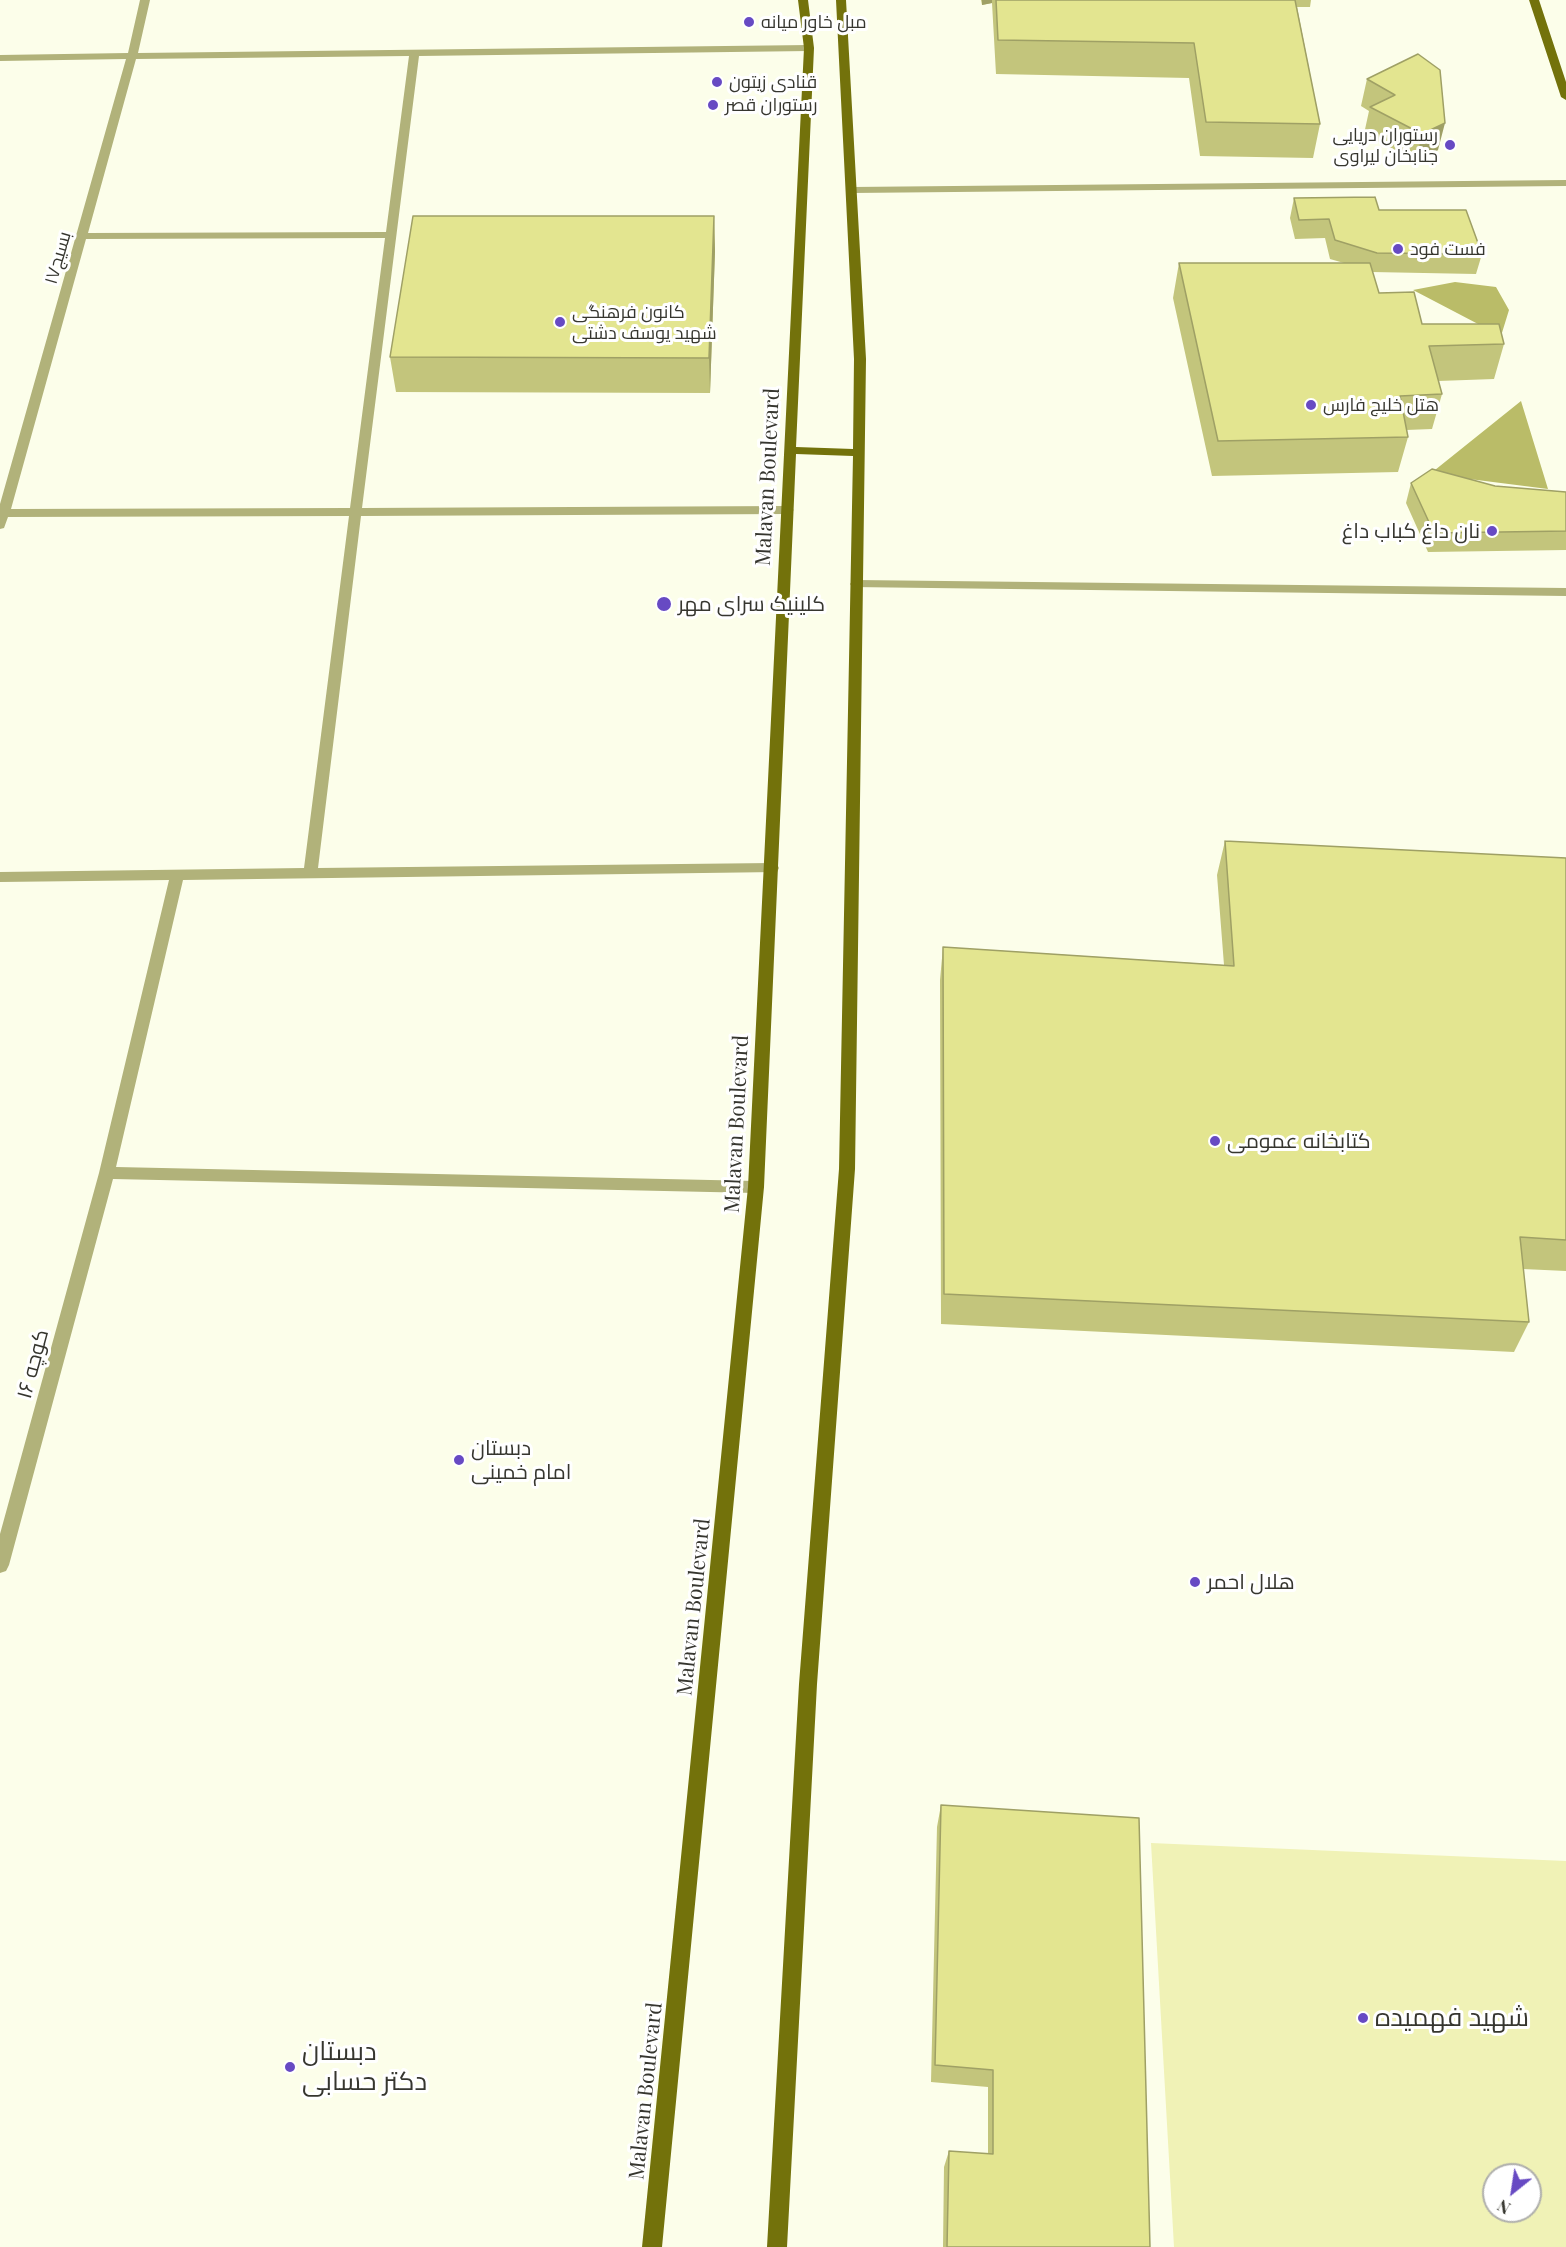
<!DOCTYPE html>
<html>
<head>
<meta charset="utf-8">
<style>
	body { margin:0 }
	#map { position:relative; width:1566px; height:2247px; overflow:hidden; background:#fcfeea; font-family:"Playfair Display",serif }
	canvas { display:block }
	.north { position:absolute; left:1482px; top:2163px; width:60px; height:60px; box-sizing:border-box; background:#fff; border:2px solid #afafac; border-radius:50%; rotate:210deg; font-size:16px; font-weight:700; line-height:24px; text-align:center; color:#36362f }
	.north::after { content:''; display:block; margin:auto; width:21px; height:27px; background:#674ac3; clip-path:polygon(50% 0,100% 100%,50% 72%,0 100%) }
</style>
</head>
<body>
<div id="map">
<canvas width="1566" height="2247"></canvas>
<div class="north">N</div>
</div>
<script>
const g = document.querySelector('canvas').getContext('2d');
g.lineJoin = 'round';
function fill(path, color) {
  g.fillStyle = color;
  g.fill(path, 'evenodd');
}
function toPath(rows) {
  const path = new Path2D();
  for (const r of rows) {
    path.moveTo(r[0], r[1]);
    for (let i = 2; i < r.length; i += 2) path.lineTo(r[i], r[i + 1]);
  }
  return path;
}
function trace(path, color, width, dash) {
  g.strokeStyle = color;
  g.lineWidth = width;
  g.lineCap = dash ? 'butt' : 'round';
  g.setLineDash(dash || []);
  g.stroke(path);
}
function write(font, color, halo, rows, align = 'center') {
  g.font = font + ' "Playfair Display",Cairo,serif';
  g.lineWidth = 6;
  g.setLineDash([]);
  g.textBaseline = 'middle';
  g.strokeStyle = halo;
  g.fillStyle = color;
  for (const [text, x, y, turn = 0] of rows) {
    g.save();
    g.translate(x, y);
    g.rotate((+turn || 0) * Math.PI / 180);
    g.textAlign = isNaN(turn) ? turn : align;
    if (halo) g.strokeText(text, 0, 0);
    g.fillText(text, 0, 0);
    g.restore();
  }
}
fill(toPath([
	[1151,1843,1566,1861,1566,2247,1174,2247],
	[1494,2175,1530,2175,1530,2211,1494,2211]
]), '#f0f2b6');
fill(toPath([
	[1455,282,1496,287,1509,310,1501,336,1413,290],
	[1521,401,1548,489,1430,474]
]), '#babc68');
fill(toPath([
	[140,0,150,0,138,53,809,45,814,48,809,51,419,56,362,508,788,506,794,510,788,514,361,516,318,868,772,863,777,864,779,868,777,872,183,880,116,1167,756,1181,761,1183,764,1187,761,1191,756,1193,113,1179,9,1565,6,1571,0,1573,0,1534,99,1173,169,880,0,882,0,872,304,868,349,516,8,517,4,528,0,529,0,504,126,59,0,61,0,55,128,53,140,0],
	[409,56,386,232,88,233,136,59,409,56],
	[385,238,350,508,11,509,86,239,385,238],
	[1566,180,1566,186,852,193,847,190,852,187,1566,180],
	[856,580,1566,588,1566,596,852,587,850,584,852,581,856,580]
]), '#b1b27a');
fill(toPath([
	[798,0,808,0,814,48,796,447,853,449,854,359,836,0,846,0,866,359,855,1169,817,1684,787,2247,767,2247,799,1684,839,1169,853,456,796,454,764,1187,662,2247,642,2247,748,1187,804,48,798,0],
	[1529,0,1539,0,1566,82,1566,100,1561,97,1529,0]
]), '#73720b');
fill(toPath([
	[981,0,1311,0,1310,7,1297,7,1320,124,1313,158,1200,156,1189,78,996,74,992,3,982,5],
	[1418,54,1438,150,1416,161,1364,134,1369,111,1361,106,1367,79],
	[1294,198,1379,210,1482,254,1476,274,1372,272,1379,293,1422,324,1504,344,1494,379,1438,381,1442,394,1432,429,1406,430,1408,437,1398,472,1212,476,1173,298,1179,263,1344,263,1330,259,1325,238,1295,239,1290,218],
	[714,216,715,251,710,393,396,392,390,357],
	[1411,483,1495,486,1566,492,1566,550,1428,552,1406,503],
	[1225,841,1566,858,1566,1271,1523,1269,1529,1322,1514,1352,941,1324,940,980,943,947,1224,965,1217,875],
	[941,1805,1150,2247,943,2247,944,2167,949,2151,988,2154,988,2087,931,2082,937,1827]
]), '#c3c57c');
fill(toPath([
	[982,0,992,0,992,3,982,5],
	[1445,123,1438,150,1416,161,1422,134],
	[714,216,715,251,710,393,709,358]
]), '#9fa065');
const building = toPath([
	[996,0,1295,0,1320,124,1206,122,1194,43,998,40,996,0],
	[1418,54,1440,70,1445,123,1422,134,1370,107,1395,95,1367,79,1418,54],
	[1375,197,1379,210,1466,210,1482,254,1377,253,1335,240,1329,219,1299,220,1294,198,1375,197],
	[413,216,714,216,709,358,390,357,413,216],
	[1179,263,1370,263,1379,293,1414,292,1422,324,1499,324,1504,344,1429,346,1442,394,1400,396,1408,437,1218,441,1179,263],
	[1432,469,1495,486,1566,492,1566,531,1434,533,1411,483,1432,469],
	[1225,841,1566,858,1566,1240,1520,1237,1529,1322,944,1294,943,947,1234,966,1225,841],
	[941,1805,1139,1818,1150,2247,947,2247,949,2151,993,2154,993,2070,935,2065,941,1805]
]);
fill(building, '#e3e590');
trace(building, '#9fa065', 1.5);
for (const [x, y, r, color] of [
	[749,22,6,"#674ac3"],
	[717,82,6,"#674ac3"],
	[713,105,6,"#674ac3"],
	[1450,145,6,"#674ac3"],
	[1398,249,6,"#674ac3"],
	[560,322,6,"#674ac3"],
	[1311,405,6,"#674ac3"],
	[1492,531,6,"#674ac3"],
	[664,604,8,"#674ac3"],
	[1215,1141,6,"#674ac3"],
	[459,1460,6,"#674ac3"],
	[1195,1582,6,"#674ac3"],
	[1363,2018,6,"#674ac3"],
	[290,2067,6,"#674ac3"]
]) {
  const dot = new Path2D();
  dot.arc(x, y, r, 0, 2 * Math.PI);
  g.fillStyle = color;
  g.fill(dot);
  trace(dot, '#fff', 2);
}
write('18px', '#36362f', '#fff', [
	["مبل خاور میانه",761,22],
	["قنادى زیتون",729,82],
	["رستوران قصر",725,105],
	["رستوران دریایی",1438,135,"right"],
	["جنابخان لیراوی",1438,156,"right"],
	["فست فود",1410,249],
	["کانون فرهنگی",572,312],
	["شهید یوسف دشتی",572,333],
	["هتل خلیج فارس",1323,405]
], 'left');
write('18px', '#36362f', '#fff', [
	["بسیج۱۷",58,258,-74]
]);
write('21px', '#36362f', '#fff', [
	["Malavan Boulevard",768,477,-87],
	["Malavan Boulevard",737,1124,-87],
	["کوچه ۱۶",33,1364,-75],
	["Malavan Boulevard",694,1607,-84],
	["Malavan Boulevard",646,2091,-84]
]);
write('21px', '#36362f', '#fff', [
	["نان داغ کباب داغ",1480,531,"right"],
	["کلینیک سرای مهر",678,604],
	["کتابخانه عمومی",1227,1141],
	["دبستان",471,1448],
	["امام خمینی",471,1472],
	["هلال احمر",1207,1582]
], 'left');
write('26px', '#36362f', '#fff', [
	["شهید فهمیده",1375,2018],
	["دبستان",302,2052],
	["دکتر حسابی",302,2082]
], 'left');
</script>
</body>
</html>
